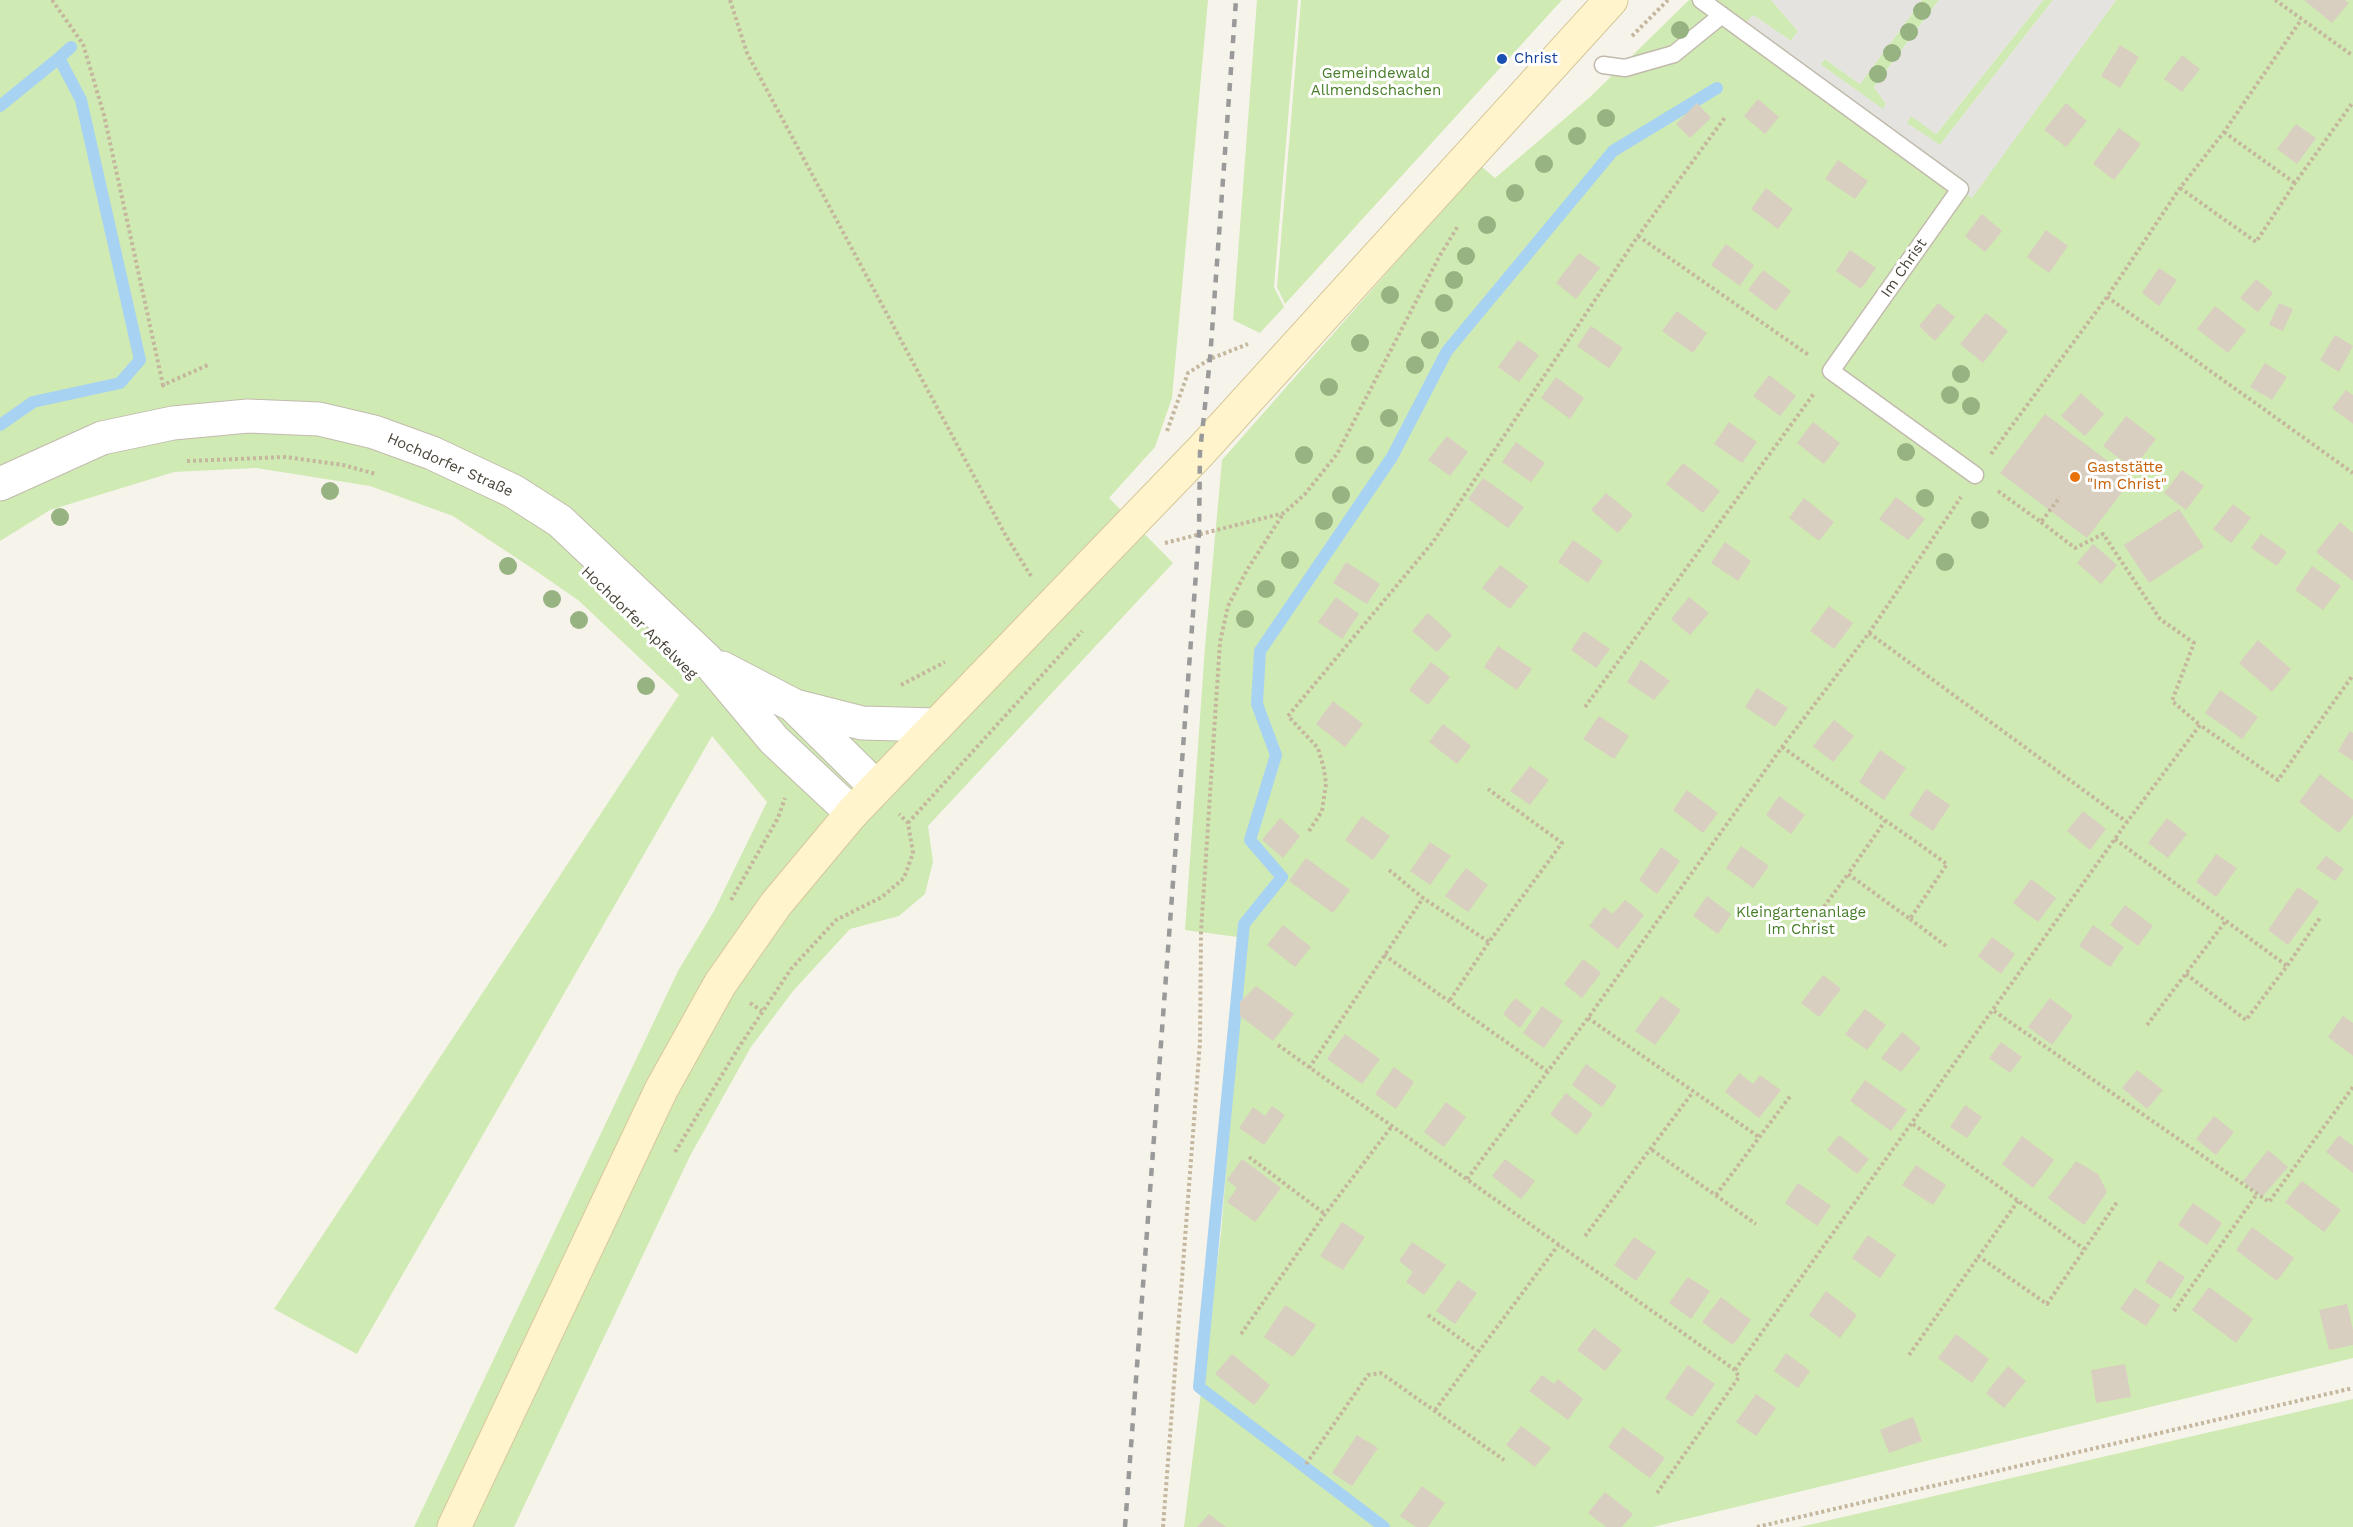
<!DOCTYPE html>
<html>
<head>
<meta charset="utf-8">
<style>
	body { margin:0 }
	canvas { display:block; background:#f6f3eb }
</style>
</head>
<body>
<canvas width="2353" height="1527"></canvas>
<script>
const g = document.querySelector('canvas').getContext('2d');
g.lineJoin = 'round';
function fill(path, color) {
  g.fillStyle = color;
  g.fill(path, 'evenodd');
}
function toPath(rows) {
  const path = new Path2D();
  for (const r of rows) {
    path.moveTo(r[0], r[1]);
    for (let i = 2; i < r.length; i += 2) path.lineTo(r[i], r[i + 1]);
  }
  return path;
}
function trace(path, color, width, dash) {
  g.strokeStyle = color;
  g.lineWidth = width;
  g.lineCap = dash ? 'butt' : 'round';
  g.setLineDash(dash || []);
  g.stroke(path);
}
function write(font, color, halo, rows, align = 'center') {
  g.font = font + ' "Work Sans",sans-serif';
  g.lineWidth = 6;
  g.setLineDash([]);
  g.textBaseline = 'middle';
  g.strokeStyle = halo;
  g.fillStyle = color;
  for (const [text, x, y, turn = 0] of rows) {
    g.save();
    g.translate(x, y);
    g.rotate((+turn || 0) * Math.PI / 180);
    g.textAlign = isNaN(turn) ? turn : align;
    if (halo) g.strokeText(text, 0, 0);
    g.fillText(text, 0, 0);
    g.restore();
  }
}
fill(toPath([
	[0,0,1208,0,1172,398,1155,447,1109,498,1173,563,928,826,933,862,925,894,899,916,850,929,793,991,751,1047,690,1156,514,1527,414,1527,678,971,714,911,767,802,712,736,357,1354,274,1309,679,695,578,600,536,571,453,516,370,486,256,468,174,472,50,510,0,541],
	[1257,0,1298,0,1274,287,1284,307,1260,333,1233,320],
	[1301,0,1562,0,1285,304,1277,287],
	[1689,0,1771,0,1798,31,1791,41,1753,15,1972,197,2116,0,2353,0,2353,1358,1653,1527,1184,1527,1221,1233,1245,938,1185,930,1205,647,1222,460,1481,166,1495,178,1589,98],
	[1922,0,1939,0,1874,87,1886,104,1883,110,1820,64,1825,59,1860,84],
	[2043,0,2053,0,1940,145,1906,123,1911,115,1937,133],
	[2353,1399,2353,1527,1800,1527]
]), '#d0eab4');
fill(toPath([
	[1771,0,1922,0,1860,84,1825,59,1820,64,1883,109,1886,104,1874,87,1939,0,2043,0,1936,134,1911,116,1907,123,1940,145,2053,0,2116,0,1972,198,1740,28,1753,15,1791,41,1798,31]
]), '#e5e3df');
trace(toPath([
	[0,106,59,58],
	[0,425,33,402,120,383,140,360,81,100,59,58,71,47],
	[1384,1527,1199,1387,1244,924,1282,877,1250,840,1276,755,1257,704,1260,651,1392,457,1447,351,1613,151,1717,88]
]), '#a8d2f2', 12);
fill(toPath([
	[2304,0,2345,0,2349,3,2332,23],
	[2120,45,2139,57,2120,88,2101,76],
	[2182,55,2200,69,2182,92,2164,79],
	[1758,99,1779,117,1765,134,1744,116],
	[1697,103,1711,118,1690,138,1676,124],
	[2066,103,2087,121,2066,147,2044,130],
	[2296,124,2316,138,2297,164,2277,149],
	[2119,128,2141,144,2114,180,2093,164],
	[1838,160,1868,181,1855,199,1825,179],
	[1766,188,1793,209,1778,229,1751,209],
	[1982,214,2002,231,1985,252,1965,236],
	[2046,230,2068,246,2049,273,2027,257],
	[1726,244,1754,265,1740,286,1711,265],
	[1850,250,1876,268,1861,289,1836,271],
	[1579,253,1600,268,1576,299,1556,283],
	[2159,268,2177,280,2159,306,2142,293],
	[1763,270,1791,291,1776,311,1748,290],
	[2256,279,2273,293,2258,312,2240,298],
	[1938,303,1955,317,1935,341,1919,326],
	[2279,303,2293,309,2283,331,2269,325],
	[2215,306,2246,330,2228,353,2197,329],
	[1677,311,1707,333,1693,353,1662,331],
	[1986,313,2008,331,1983,363,1960,344],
	[1591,326,1623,348,1609,368,1577,346],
	[2335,335,2353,346,2339,372,2320,360],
	[1518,340,1539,355,1519,382,1498,367],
	[2265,363,2287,377,2272,400,2250,387],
	[1769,375,1796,396,1780,416,1753,396],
	[1556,377,1584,398,1570,419,1541,398],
	[2346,390,2353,395,2353,424,2332,408],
	[2081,393,2104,414,2085,436,2061,416],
	[2045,414,2132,479,2087,538,2000,473],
	[2126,416,2156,439,2133,469,2103,446],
	[1729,422,1757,442,1742,463,1714,444],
	[1813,422,1840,443,1824,464,1797,443],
	[1447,436,1468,452,1450,476,1428,460],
	[1516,442,1545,463,1531,482,1502,462],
	[1683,463,1720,491,1703,513,1666,484],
	[2182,470,2204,486,2186,510,2164,493],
	[1483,478,1524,507,1508,528,1468,499],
	[1606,493,1633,515,1618,533,1591,510],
	[1896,497,1925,519,1908,540,1879,519],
	[1804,498,1834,522,1819,541,1789,518],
	[2233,504,2251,518,2231,543,2213,529],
	[2179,509,2204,547,2149,583,2124,545],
	[2340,522,2353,533,2353,581,2316,552],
	[2261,534,2287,552,2277,566,2251,548],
	[1573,540,1603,561,1588,583,1558,562],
	[1725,542,1751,561,1738,581,1711,563],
	[2093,544,2117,565,2101,584,2077,563],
	[1346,562,1380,584,1367,604,1333,583],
	[1500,565,1528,586,1510,609,1482,588],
	[2312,566,2341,586,2323,610,2295,590],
	[1336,597,1359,614,1342,639,1318,622],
	[1689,597,1709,613,1690,635,1671,619],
	[1829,606,1853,623,1834,649,1810,631],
	[1428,613,1452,635,1437,652,1412,631],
	[1584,631,1610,649,1596,668,1571,650],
	[2258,640,2291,669,2272,692,2239,663],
	[1498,646,1532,669,1517,690,1484,667],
	[1641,660,1670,681,1654,700,1627,682],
	[1431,662,1450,677,1428,705,1409,690],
	[1757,688,1788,708,1775,727,1745,707],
	[2220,690,2258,717,2242,739,2205,713],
	[1333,701,1363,724,1345,747,1316,724],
	[1599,716,1629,736,1614,759,1583,739],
	[1834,720,1854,736,1833,762,1813,746],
	[1443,724,1471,746,1457,764,1429,742],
	[2350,731,2353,733,2353,761,2338,751],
	[1880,750,1906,768,1884,800,1859,782],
	[1530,766,1549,780,1530,805,1510,791],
	[2320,774,2353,800,2353,815,2339,833,2299,802],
	[1926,789,1950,805,1933,831,1909,815],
	[1687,790,1718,813,1703,833,1673,810],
	[1779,796,1805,815,1791,834,1766,815],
	[2083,811,2106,829,2090,850,2067,831],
	[1362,816,1390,836,1373,860,1345,840],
	[1280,818,1300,836,1283,858,1262,840],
	[2167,818,2187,834,2168,858,2148,843],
	[1430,842,1451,856,1430,885,1410,871],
	[1741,846,1769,866,1753,888,1726,868],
	[1661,847,1680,861,1657,894,1639,880],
	[2216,854,2237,868,2216,897,2196,882],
	[2326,856,2344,869,2335,881,2316,868],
	[1306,858,1350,890,1333,913,1289,881],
	[1466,868,1488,885,1468,912,1445,896],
	[2031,879,2056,898,2038,922,2013,903],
	[2298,887,2319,902,2288,945,2268,930],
	[1707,896,1731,914,1718,934,1693,916],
	[1625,900,1644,915,1618,949,1589,926,1604,907,1613,914],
	[2125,905,2153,926,2138,946,2110,925],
	[1283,925,1311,947,1295,967,1267,945],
	[2093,925,2124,947,2110,967,2079,946],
	[1992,937,2015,954,2001,974,1978,956],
	[1583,959,1601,973,1582,998,1564,984],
	[1823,975,1841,989,1819,1017,1801,1003],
	[1256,986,1294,1014,1273,1041,1240,1016,1240,1002],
	[1661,996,1681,1010,1655,1045,1635,1031],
	[1515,998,1532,1011,1520,1028,1503,1014],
	[2050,998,2073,1016,2052,1045,2028,1027],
	[1542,1006,1563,1021,1544,1048,1523,1033],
	[1865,1009,1886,1025,1867,1050,1845,1034],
	[2343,1016,2353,1023,2353,1056,2328,1037],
	[1902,1032,1921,1048,1901,1072,1881,1058],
	[1345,1034,1380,1059,1362,1084,1327,1059],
	[2001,1042,2022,1057,2010,1073,1989,1058],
	[1586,1064,1617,1086,1602,1107,1572,1085],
	[1394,1067,1414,1082,1396,1109,1375,1094],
	[2137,1070,2163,1090,2147,1109,2122,1088],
	[1739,1073,1753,1084,1760,1075,1781,1090,1759,1118,1725,1092],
	[1865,1080,1907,1110,1891,1131,1850,1101],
	[1566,1093,1593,1114,1577,1135,1550,1114],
	[1446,1102,1466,1117,1444,1147,1424,1132],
	[1965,1105,1982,1117,1967,1138,1950,1127],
	[1272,1106,1285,1115,1264,1145,1239,1128,1253,1107,1265,1116],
	[2214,1116,2234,1132,2216,1155,2196,1139],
	[1839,1135,1869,1159,1857,1174,1827,1150],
	[2339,1135,2353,1146,2353,1173,2326,1152],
	[2022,1136,2054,1160,2033,1188,2002,1164],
	[2268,1150,2288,1167,2262,1197,2243,1181],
	[1242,1159,1281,1188,1255,1222,1227,1202,1237,1188,1227,1180],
	[1505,1159,1535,1181,1521,1199,1492,1176],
	[2076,1161,2098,1174,2107,1192,2084,1225,2048,1198],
	[1916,1165,1946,1185,1933,1205,1902,1185],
	[2302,1181,2341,1210,2324,1232,2285,1202],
	[1798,1183,1831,1206,1817,1226,1785,1203],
	[2193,1203,2222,1223,2207,1245,2178,1225],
	[1342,1222,1365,1237,1343,1270,1320,1256],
	[2252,1227,2294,1258,2277,1281,2236,1250],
	[1868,1235,1896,1255,1880,1278,1852,1258],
	[1634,1237,1656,1252,1636,1281,1614,1265],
	[1412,1242,1446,1265,1424,1295,1406,1282,1413,1272,1399,1261],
	[2159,1260,2185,1277,2171,1299,2145,1282],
	[1688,1277,1710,1291,1691,1319,1669,1303],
	[1458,1280,1477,1293,1455,1324,1436,1311],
	[2209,1287,2253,1319,2236,1343,2192,1310],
	[2135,1288,2160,1305,2146,1326,2120,1309],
	[1826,1291,1857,1315,1840,1338,1809,1315],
	[1721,1297,1751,1320,1733,1345,1702,1322],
	[2347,1304,2353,1330,2353,1345,2329,1350,2319,1310],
	[1285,1305,1316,1325,1293,1357,1264,1337],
	[1594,1328,1622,1350,1605,1371,1577,1350],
	[1956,1334,1989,1359,1972,1383,1938,1358],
	[1786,1353,1810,1371,1798,1388,1774,1371],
	[1232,1354,1270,1385,1254,1405,1215,1374],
	[2125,1364,2131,1397,2096,1403,2091,1370],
	[1688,1365,1715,1384,1692,1417,1665,1398],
	[2008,1366,2026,1381,2004,1408,1986,1393],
	[1542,1375,1554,1384,1558,1379,1583,1399,1568,1420,1529,1391],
	[1756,1394,1776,1408,1756,1436,1736,1422],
	[1913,1417,1922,1441,1889,1453,1880,1430],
	[1521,1426,1551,1448,1535,1467,1506,1445],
	[1623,1427,1665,1458,1650,1478,1608,1447],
	[1357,1435,1378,1448,1352,1486,1332,1473],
	[1422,1486,1445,1503,1428,1527,1416,1527,1400,1516],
	[1605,1492,1633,1514,1622,1527,1606,1527,1588,1513],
	[1209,1514,1222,1524,1226,1527,1197,1527]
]), '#d8cfc0');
const service = toPath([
	[1701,0,1960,189,1831,371,1975,475],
	[1603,65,1625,68,1674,54,1722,15]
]);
const tertiary = toPath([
	[0,484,102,438,173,423,248,416,319,419,374,432,432,453,513,491,560,521,707,660,774,740,852,813],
	[722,668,793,705,876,787],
	[795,706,862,723,937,725]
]);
const secondary = toPath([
	[454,1527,661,1090,720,984,776,904,852,813,1200,452,1611,0]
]);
trace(service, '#c2bbad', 19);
trace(tertiary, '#c2bbad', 35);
trace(secondary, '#d6c89b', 35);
trace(toPath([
	[52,0,83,44,104,115,163,385],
	[730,0,747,53,1006,536,1031,576],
	[2275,0,2353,56],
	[1632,36,1668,0],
	[2224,132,2295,183],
	[2180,188,2256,242,2295,183,2353,102],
	[1638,236,1810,356],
	[2107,297,2353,473],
	[164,387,163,385,208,365],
	[1167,431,1188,373,1210,359,1248,344],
	[1991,454,2107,297,2180,188,2224,132,2301,20],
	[187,461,286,457,343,465,376,474],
	[1998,491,2041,522,2060,497],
	[2041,522,2075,548,2103,534,2160,619,2194,643,2172,701,2200,725],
	[1165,543,1284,513,1305,494,1337,454,1439,257,1458,226],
	[1869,633,2127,822],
	[901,685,945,662],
	[1585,707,1815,392],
	[1782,747,1947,864,1910,919,1848,874,1885,821],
	[908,823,1082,631],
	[1309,831,1322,811,1326,784,1324,769,1318,748,1288,716,1433,542,1638,236,1726,116],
	[2115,839,2287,966],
	[1389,870,1423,898,1489,942],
	[731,900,778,818,785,798],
	[1910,919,1946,946],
	[1806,931,1848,874],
	[1384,955,1547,1071],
	[2186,974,2246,1020,2287,966,2320,918],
	[1450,1000,1489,942,1562,843,1488,789],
	[750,1003,762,1011],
	[1994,1011,2269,1202,2353,1087],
	[1588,1018,1759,1137],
	[2147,1025,2225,922],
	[1278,1045,1735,1370,1739,1377,1657,1493],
	[1309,1068,1423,898],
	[1913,1124,2084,1249],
	[1652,1150,1756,1224],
	[675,1152,739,1047,791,969,836,920,882,897,904,878,913,853,908,823,899,814],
	[1249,1157,1325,1214],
	[1467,1179,1588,1018,1782,747,1869,633,1961,497],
	[1716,1195,1791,1095],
	[1585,1236,1693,1092],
	[1978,1256,2047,1304,2117,1202],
	[2174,1311,2257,1194],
	[1428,1315,1477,1351],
	[1241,1334,1325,1214,1392,1126],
	[1909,1355,2018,1201],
	[1735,1370,2127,822,2200,725,2278,780,2353,675],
	[1435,1410,1559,1244],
	[1306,1464,1368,1375,1381,1373,1504,1460],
	[1163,1527,1200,1042,1201,932,1220,642,1228,606,1247,570,1283,514],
	[1757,1527,2353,1388]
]), '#c4b79e', 4, [3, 3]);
trace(service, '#fff', 16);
trace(tertiary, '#fff', 33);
trace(secondary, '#fff4cc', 33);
trace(toPath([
	[1125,1527,1199,533,1200,452,1210,359,1236,0]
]), '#9a9a9a', 4.5, [8, 8]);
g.fillStyle = '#96b381';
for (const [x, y] of [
	[1922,11],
	[1680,30],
	[1909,32],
	[1892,53],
	[1878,74],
	[1606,118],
	[1577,136],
	[1544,164],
	[1515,193],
	[1487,225],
	[1466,256],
	[1454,280],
	[1390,295],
	[1444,303],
	[1430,340],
	[1360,343],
	[1415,365],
	[1961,374],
	[1329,387],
	[1950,395],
	[1971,406],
	[1389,418],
	[1906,452],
	[1304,455],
	[1365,455],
	[330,491],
	[1341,495],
	[1925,498],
	[60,517],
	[1980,520],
	[1324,521],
	[1290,560],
	[1945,562],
	[508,566],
	[1266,589],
	[552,599],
	[1245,619],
	[579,620],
	[646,686]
]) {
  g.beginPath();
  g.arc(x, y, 9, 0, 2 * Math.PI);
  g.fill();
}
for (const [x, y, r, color] of [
	[1502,59,6,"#1a4fb4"],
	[2075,477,6,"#e8710a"]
]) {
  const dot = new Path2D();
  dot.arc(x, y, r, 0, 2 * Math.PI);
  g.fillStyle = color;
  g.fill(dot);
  trace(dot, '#fff', 2);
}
write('15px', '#164399', '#fff', [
	["Christ",1514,59]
], 'left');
write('15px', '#487e2a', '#fff', [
	["Gemeindewald",1376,74],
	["Allmendschachen",1376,91],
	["Kleingartenanlage",1801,913],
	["Im Christ",1801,930]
]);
write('15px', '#4a4439', '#fff', [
	["Im Christ",1904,268,-55],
	["Hochdorfer Straße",450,465,24],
	["Hochdorfer Apfelweg",639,623,44]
]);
write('15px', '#c56008', '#fff', [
	["Gaststätte",2087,468],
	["\"Im Christ\"",2087,485]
], 'left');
</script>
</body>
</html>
